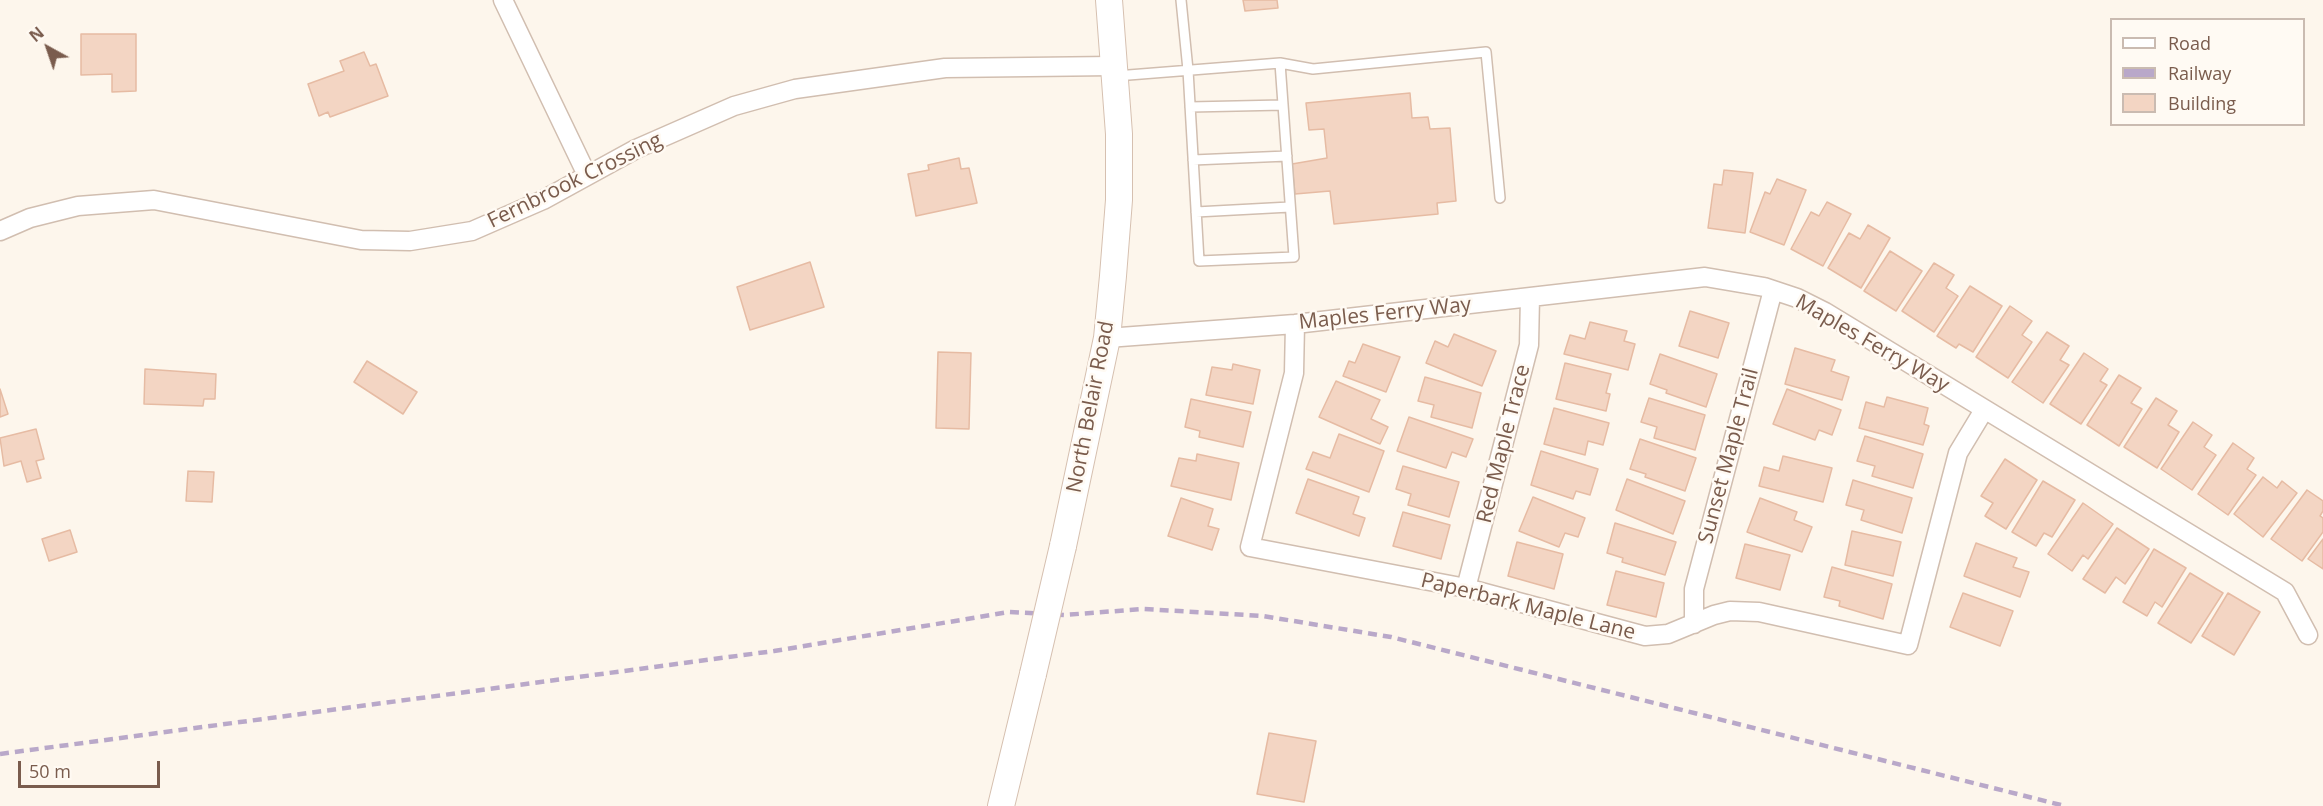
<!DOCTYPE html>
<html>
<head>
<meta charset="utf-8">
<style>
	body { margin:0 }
	#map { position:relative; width:2323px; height:806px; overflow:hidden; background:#fdf6ec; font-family:"Open Sans",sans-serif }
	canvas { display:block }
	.legend { position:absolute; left:2110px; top:18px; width:195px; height:108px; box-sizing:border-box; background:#fffaf3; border:2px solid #cabbb1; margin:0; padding:8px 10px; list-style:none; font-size:18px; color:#7a5c4d }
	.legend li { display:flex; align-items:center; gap:12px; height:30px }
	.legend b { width:30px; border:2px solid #cabbb1 }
	.north { position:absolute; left:18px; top:18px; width:60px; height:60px; -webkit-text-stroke:4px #fffaf3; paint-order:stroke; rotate:320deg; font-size:16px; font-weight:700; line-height:24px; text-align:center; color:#7a5c4d }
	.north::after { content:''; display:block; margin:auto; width:21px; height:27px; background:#7a5c4d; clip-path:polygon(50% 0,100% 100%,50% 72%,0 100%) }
	.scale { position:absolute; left:18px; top:761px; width:142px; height:27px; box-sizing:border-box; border:3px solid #7a5c4d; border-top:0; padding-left:8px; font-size:18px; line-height:21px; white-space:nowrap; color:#7a5c4d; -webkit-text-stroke:4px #fffaf3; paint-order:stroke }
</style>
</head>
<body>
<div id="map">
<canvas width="2323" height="806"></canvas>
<ul class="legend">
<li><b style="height:8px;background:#fff"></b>Road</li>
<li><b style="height:8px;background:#b9a8c9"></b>Railway</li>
<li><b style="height:16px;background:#f3d5c3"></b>Building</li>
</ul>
<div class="north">N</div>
<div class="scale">50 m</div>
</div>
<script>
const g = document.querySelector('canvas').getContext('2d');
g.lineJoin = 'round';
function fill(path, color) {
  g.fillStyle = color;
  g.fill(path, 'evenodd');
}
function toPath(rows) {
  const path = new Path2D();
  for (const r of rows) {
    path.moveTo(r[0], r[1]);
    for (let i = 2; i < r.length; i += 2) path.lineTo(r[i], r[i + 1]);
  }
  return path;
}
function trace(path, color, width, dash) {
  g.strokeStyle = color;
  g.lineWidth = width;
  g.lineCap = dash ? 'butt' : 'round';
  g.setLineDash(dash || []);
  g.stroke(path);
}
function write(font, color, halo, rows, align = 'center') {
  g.font = font + ' "Open Sans",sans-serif';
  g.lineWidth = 5;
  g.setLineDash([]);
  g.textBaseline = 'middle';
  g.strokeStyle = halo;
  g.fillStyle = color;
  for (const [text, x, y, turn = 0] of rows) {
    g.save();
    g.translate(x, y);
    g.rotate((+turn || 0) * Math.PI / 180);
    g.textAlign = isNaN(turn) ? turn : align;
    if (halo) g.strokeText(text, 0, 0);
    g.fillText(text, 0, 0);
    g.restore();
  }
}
const building = toPath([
	[1243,0,1277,0,1278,8,1245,11,1243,0],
	[81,34,136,34,136,91,112,92,112,74,81,75,81,34],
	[364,52,370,66,376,64,388,96,330,117,328,112,319,116,308,84,344,71,340,61,364,52],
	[1410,93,1412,118,1428,117,1430,129,1450,128,1456,201,1437,203,1438,214,1334,224,1330,191,1295,194,1292,164,1327,158,1324,129,1309,130,1306,103,1410,93],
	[959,158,961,169,969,168,977,203,916,216,908,174,929,170,928,165,959,158],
	[1724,170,1753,173,1745,233,1708,228,1714,184,1722,185,1724,170],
	[1777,179,1806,190,1784,245,1750,232,1765,192,1770,194,1777,179],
	[1827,202,1851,214,1823,266,1791,249,1811,212,1819,216,1827,202],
	[1868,225,1890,238,1861,288,1828,268,1849,233,1860,239,1868,225],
	[1890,251,1922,271,1896,311,1864,291,1890,251],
	[810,262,824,307,750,330,737,287,810,262],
	[1934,263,1954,275,1946,288,1958,296,1934,332,1902,311,1934,263],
	[1970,286,2002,306,1973,352,1959,344,1956,348,1937,336,1970,286],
	[2010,306,2032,321,2022,335,2032,342,2008,378,1976,357,2010,306],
	[1690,311,1729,323,1718,358,1679,346,1690,311],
	[1590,322,1627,331,1624,341,1635,344,1628,370,1564,354,1570,335,1585,339,1590,322],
	[2047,332,2069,346,2060,360,2069,365,2043,403,2012,382,2047,332],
	[1454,334,1496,351,1482,386,1426,363,1435,341,1448,347,1454,334],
	[1363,344,1400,357,1386,392,1343,376,1349,361,1355,363,1363,344],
	[1795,348,1835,360,1831,371,1849,377,1842,400,1785,384,1795,348],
	[938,352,971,353,969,429,936,428,938,352],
	[2084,353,2108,369,2100,381,2107,385,2081,424,2050,404,2084,353],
	[1660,354,1717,374,1706,407,1666,393,1667,390,1650,384,1660,354],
	[367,361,417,392,403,414,354,382,367,361],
	[1565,363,1611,374,1606,393,1610,394,1606,411,1556,399,1565,363],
	[1233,364,1260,370,1253,404,1206,395,1212,367,1232,370,1233,364],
	[145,369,216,374,215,399,204,399,203,406,144,404,145,369],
	[2119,375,2141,388,2131,403,2142,409,2119,446,2087,425,2119,375],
	[1425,377,1481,393,1472,428,1431,417,1434,405,1418,401,1425,377],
	[1336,381,1380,400,1371,419,1388,427,1380,444,1319,417,1336,381],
	[0,389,8,414,0,417,0,389],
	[1787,389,1841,410,1832,435,1819,430,1815,440,1773,424,1787,389],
	[1887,397,1928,408,1924,424,1929,426,1923,445,1859,428,1866,402,1884,407,1887,397],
	[1649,398,1705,415,1695,450,1654,438,1657,427,1641,422,1649,398],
	[2156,398,2177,411,2168,425,2179,432,2157,468,2124,447,2156,398],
	[1191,399,1251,412,1243,447,1199,437,1200,431,1185,427,1191,399],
	[1554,408,1609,423,1603,445,1588,441,1585,455,1544,444,1554,408],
	[1409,417,1473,439,1466,457,1452,452,1446,468,1397,451,1409,417],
	[2193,422,2212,435,2204,447,2216,455,2192,490,2161,469,2193,422],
	[36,429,44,459,36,461,41,478,27,482,21,461,4,466,0,438,36,429],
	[1339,434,1384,451,1369,492,1306,469,1313,452,1330,458,1339,434],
	[1865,436,1923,454,1913,488,1872,476,1875,466,1857,461,1865,436],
	[1640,439,1696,458,1685,491,1645,477,1646,474,1630,469,1640,439],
	[2233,443,2254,458,2247,469,2256,475,2228,515,2198,494,2233,443],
	[1541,451,1598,469,1590,495,1576,491,1573,499,1531,485,1541,451],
	[1197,454,1239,463,1231,500,1171,486,1179,458,1196,461,1197,454],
	[1783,456,1832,468,1823,502,1759,486,1764,467,1779,471,1783,456],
	[2005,459,2037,480,2006,529,1985,516,1993,503,1981,496,2005,459],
	[1403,466,1459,482,1449,517,1408,505,1411,494,1396,489,1403,466],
	[188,471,214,472,212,502,186,501,188,471],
	[2263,477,2277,488,2282,481,2297,493,2263,537,2234,514,2263,477],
	[1308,479,1359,497,1353,514,1365,518,1359,536,1296,513,1308,479],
	[1627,479,1685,501,1673,534,1616,510,1627,479],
	[1853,480,1912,498,1902,533,1861,520,1864,510,1846,505,1853,480],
	[2043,481,2075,500,2052,537,2044,533,2036,546,2012,532,2043,481],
	[2307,490,2323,501,2323,511,2320,516,2323,518,2323,532,2302,561,2271,539,2307,490],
	[1533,497,1585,518,1578,537,1565,533,1559,547,1519,531,1533,497],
	[1181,498,1213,509,1208,526,1219,529,1212,550,1168,536,1181,498],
	[1760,498,1797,512,1794,520,1812,527,1802,552,1747,532,1760,498],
	[2083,503,2113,524,2088,559,2083,555,2072,571,2048,554,2083,503],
	[1403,512,1450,525,1441,559,1393,546,1403,512],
	[1615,523,1676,542,1665,575,1622,562,1623,558,1607,553,1615,523],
	[2117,528,2149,549,2125,584,2116,577,2105,593,2083,579,2117,528],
	[70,530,77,552,49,561,42,539,70,530],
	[1852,531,1901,542,1893,576,1845,565,1852,531],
	[2323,539,2323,569,2308,559,2323,539],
	[1517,542,1563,554,1554,589,1508,576,1517,542],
	[1976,543,2017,558,2013,567,2029,572,2020,597,1964,576,1976,543],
	[1745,544,1790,555,1780,590,1736,578,1745,544],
	[2154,549,2186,568,2162,607,2155,602,2147,616,2123,602,2154,549],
	[1832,567,1892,584,1883,619,1839,606,1840,601,1824,597,1832,567],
	[1616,571,1664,583,1656,617,1607,605,1616,571],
	[2190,573,2223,593,2191,643,2158,623,2190,573],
	[1963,593,2013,611,2000,646,1950,627,1963,593],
	[2228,593,2260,612,2234,655,2202,636,2228,593],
	[1269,733,1316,741,1304,802,1257,794,1269,733]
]);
fill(building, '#f3d5c3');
trace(building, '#e6bba3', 1.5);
const lane = toPath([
	[1181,0,1188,70,1199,261,1294,257,1280,63],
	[1116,76,1280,63,1313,69,1486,52,1500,198],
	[1190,107,1283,105],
	[1193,160,1287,156],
	[1196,212,1290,207]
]);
const street = toPath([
	[503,0,587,175],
	[0,231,30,218,78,206,154,200,361,240,410,241,472,231,543,200,636,149,734,106,795,89,945,68,1113,66],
	[1295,324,1294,373,1250,547,1466,588,1645,636,1668,634,1714,615,1730,611,1759,612,1908,645,1958,453,1984,410],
	[1107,338,1295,324,1705,277,1764,287,1797,298,1825,312,2285,592,2308,635],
	[1466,588,1529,345,1530,297],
	[1694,624,1694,589,1773,290]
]);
const secondary = toPath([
	[1063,546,1107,338,1113,276,1119,200,1119,134,1109,0],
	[1001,806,1033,674]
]);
trace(lane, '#d1beb0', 12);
trace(street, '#d1beb0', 21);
trace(secondary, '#d6c0b0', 28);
trace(lane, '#fff', 9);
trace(street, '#fff', 18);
trace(secondary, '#fff', 26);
trace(toPath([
	[0,754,774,651,1009,612,1064,615,1143,609,1263,616,1391,637,2065,806]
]), '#b9a8c9', 4.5, [9, 6]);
const secondaryBridge = toPath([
	[1033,674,1063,546]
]);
trace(secondaryBridge, '#d6c0b0', 28, []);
trace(secondaryBridge, '#fff', 26);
write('21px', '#7a5c4d', '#fffaf3', [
	["Fernbrook Crossing",575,181,-26],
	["Maples Ferry Way",1385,314,-6],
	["Maples Ferry Way",1872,344,30],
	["North Belair Road",1091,407,-79],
	["Red Maple Trace",1504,444,-76],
	["Sunset Maple Trail",1729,456,-75],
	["Paperbark Maple Lane",1528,607,14]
]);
</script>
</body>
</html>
